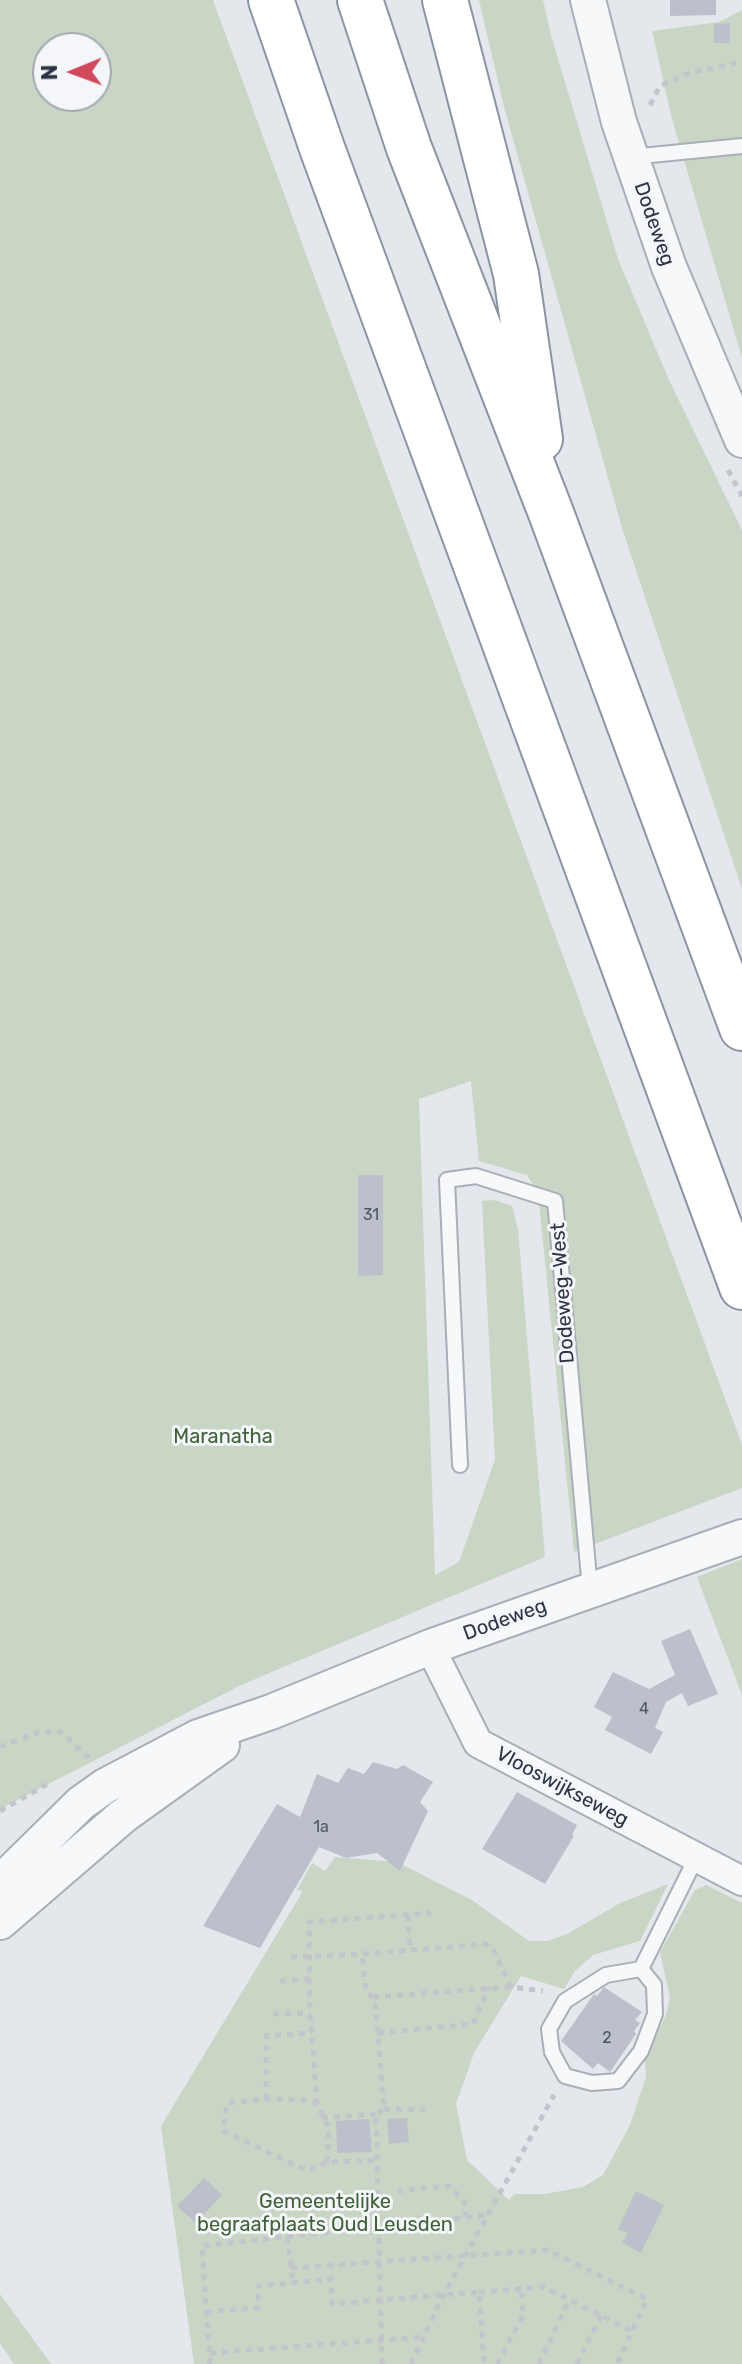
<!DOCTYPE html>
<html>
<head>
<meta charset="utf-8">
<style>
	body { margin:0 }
	#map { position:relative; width:742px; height:2364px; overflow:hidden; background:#e4e7ec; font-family:Rubik,sans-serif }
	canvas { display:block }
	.north { position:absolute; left:32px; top:32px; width:80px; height:80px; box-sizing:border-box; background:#f4f6f9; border:2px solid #a4a8b1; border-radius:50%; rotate:269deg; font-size:22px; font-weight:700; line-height:32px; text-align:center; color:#2b3445 }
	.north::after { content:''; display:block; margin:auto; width:28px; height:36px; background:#d1495b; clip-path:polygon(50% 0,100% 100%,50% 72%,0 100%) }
</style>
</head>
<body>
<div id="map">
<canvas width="742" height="2364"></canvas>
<div class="north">N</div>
</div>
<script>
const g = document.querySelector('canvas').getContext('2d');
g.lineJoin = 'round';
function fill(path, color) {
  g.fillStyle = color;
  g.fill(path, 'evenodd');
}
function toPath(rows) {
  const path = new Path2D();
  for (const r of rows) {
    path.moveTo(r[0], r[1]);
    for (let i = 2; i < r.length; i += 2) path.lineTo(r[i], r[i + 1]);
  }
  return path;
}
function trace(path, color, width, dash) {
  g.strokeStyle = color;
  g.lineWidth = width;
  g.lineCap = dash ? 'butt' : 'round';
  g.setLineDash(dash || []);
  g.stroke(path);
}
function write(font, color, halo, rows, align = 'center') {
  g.font = font + ' Rubik,sans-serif';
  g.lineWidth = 6;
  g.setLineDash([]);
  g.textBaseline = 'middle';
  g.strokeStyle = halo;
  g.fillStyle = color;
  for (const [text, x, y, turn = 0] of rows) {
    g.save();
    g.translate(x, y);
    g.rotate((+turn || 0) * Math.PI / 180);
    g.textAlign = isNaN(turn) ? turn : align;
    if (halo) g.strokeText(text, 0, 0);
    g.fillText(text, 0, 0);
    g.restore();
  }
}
fill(toPath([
	[0,0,213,0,742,1445,742,1488,574,1552,538,1192,527,1175,479,1161,471,1081,419,1099,435,1575,459,1562,495,1460,482,1201,495,1200,512,1206,518,1229,545,1557,241,1685,0,1809],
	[48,48,96,48,96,96,48,96],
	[479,0,543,0,552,39,618,259,669,380,742,530,742,889,622,528,504,107],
	[742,10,742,358,672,119,652,31,719,22],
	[742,1559,742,1695,697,1577],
	[335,1857,397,1862,472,1900,529,1941,547,1941,567,1934,620,1903,668,1884,640,1941,593,1955,575,1971,564,1989,521,1976,474,2053,456,2104,467,2160,509,2200,514,2194,545,2194,583,2187,603,2175,630,2125,646,2077,645,2058,666,2015,670,1998,660,1952,695,1890,706,1885,742,1903,742,2364,194,2364,161,2126,303,1891,297,1890,312,1863,325,1871],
	[0,2294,51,2364,14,2364,0,2343]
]), '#c9d6c5');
fill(toPath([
	[670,0,716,0,716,15,670,16],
	[730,23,730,43,714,43,714,24],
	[358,1175,383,1175,383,1275,358,1276],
	[690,1629,718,1694,688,1706,682,1693,666,1702,655,1728,663,1732,651,1754,605,1730,612,1717,594,1707,613,1672,649,1689,675,1675,661,1641],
	[373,1762,397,1769,403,1765,433,1782,420,1802,428,1811,400,1871,377,1853,346,1858,319,1847,260,1948,203,1926,277,1804,300,1817,317,1774,338,1783,348,1768,364,1774],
	[517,1792,577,1825,572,1835,574,1836,545,1884,482,1849],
	[604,1987,642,2012,635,2020,640,2023,634,2031,636,2034,610,2072,598,2063,593,2069,561,2041,594,1994,597,1996],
	[407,2118,409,2142,389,2144,387,2119],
	[369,2119,372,2152,337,2153,336,2121],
	[204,2178,222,2195,196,2223,177,2206],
	[636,2191,664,2205,641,2253,622,2243,628,2233,618,2229]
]), '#bbc0ca');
const service = toPath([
	[631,157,742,146],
	[460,1465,447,1180,476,1176,555,1201,590,1589],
	[641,1969,654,1985,655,2014,641,2051,618,2081,592,2083,565,2076,552,2052,549,2029,565,2001,606,1975,641,1969,696,1858]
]);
const minor = toPath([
	[430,1647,478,1743,742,1881]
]);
const tertiary = toPath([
	[588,0,619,122,669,267,742,440],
	[0,1883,81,1803,105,1786,198,1737,271,1712,430,1647,742,1537],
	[0,1922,123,1816,222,1745]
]);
const motorway = toPath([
	[271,0,322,148,742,1287],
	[360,0,409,148,551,513,742,1028],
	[445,0,516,274,540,439]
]);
trace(service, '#a9aeb7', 18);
trace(minor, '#a9aeb7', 32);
trace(tertiary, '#a9aeb7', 38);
trace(motorway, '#8b94a3', 48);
trace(toPath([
	[650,105,660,86,689,73,742,62],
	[728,470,742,496],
	[0,1747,39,1732,61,1732,90,1759],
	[0,1811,51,1782],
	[408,1915,410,1950],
	[291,1957,362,1954],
	[280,1981,310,1979],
	[373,1997,511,1987],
	[273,2014,310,2013],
	[378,2033,473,2024,489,1987],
	[266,2099,266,2036,312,2033],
	[317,2104,310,2013,309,1922,431,1913],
	[384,2109,425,2110],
	[322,2118,376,2114],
	[327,2162,329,2128,317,2104,307,2100,270,2099,227,2103,223,2131,308,2171,327,2162,378,2160],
	[397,2191,449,2186,464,2201,466,2217],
	[287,2237,293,2282],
	[291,2268,548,2250,647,2299,617,2364],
	[479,2292,544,2287,632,2331],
	[206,2312,258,2308,258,2286,331,2279,332,2304,479,2292,484,2364],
	[210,2353,423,2337],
	[210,2364,202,2246,488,2215],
	[382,2364,376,2114,384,2109,375,2000,366,1991,362,1954,486,1944,494,1951,511,1987,543,1991],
	[411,2364,443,2296,554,2095],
	[497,2364,523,2316,521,2288],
	[539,2364,569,2300],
	[577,2364,601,2315]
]), '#c2c5cb', 5, [6, 6]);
trace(service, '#f7f8fa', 14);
trace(minor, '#f7f8fa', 28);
trace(tertiary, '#f7f8fa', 34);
trace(motorway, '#fff', 44);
write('16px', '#4f5766', null, [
	["31",371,1215],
	["4",644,1709],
	["1a",321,1827],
	["2",607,2038]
]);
write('20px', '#2b3445', '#f4f6f9', [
	["Dodeweg",654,224,71],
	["Dodeweg-West",563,1293,-94],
	["Dodeweg",505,1620,-20],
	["Vlooswijkseweg",562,1787,28]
]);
write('20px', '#3f6138', '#f4f6f9', [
	["Maranatha",223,1437],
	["Gemeentelijke",325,2202],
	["begraafplaats Oud Leusden",325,2225]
]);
</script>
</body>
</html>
